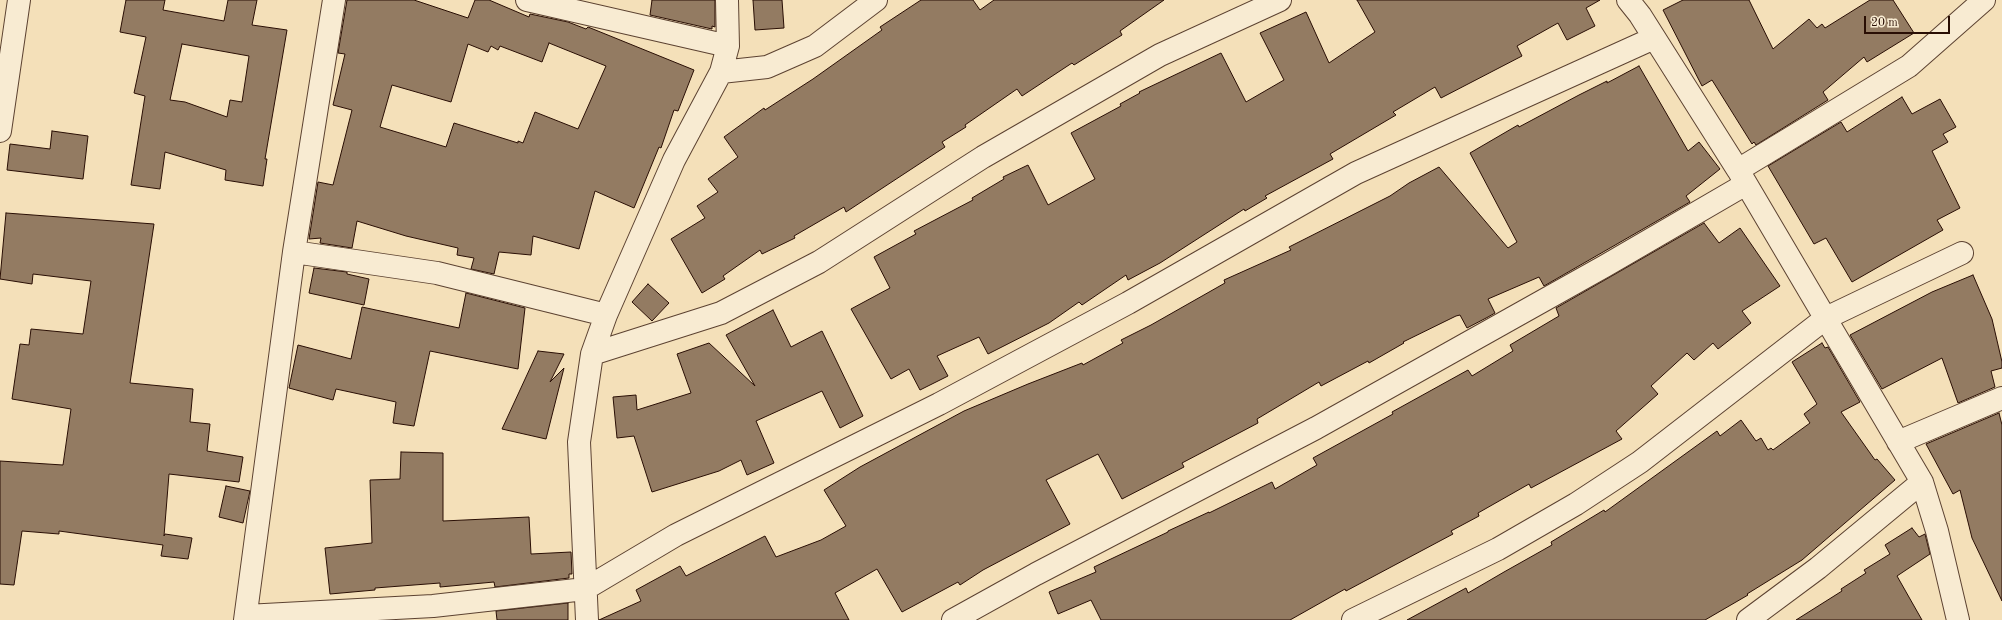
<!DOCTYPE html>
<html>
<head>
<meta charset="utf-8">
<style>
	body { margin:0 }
	#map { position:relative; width:2002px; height:620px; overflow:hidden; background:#f4e0b9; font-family:"Old Standard TT",serif }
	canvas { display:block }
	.scale { position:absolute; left:1864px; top:16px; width:86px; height:18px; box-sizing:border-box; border:2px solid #290e04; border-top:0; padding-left:5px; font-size:12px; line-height:14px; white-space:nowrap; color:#290e04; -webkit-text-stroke:3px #f8ebd2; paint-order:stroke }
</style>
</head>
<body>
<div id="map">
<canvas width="2002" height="620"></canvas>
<div class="scale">20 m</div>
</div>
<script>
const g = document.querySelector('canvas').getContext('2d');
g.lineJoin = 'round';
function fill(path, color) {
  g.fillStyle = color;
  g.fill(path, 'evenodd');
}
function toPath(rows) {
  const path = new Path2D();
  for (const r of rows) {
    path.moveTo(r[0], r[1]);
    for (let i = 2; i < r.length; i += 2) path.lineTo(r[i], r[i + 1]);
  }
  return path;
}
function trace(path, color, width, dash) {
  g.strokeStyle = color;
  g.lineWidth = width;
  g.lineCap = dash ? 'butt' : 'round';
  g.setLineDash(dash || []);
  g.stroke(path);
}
const building = toPath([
	[126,0,165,0,163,10,224,21,228,0,257,0,252,25,287,30,265,159,267,159,263,186,225,180,226,170,165,152,160,189,131,185,145,96,134,93,146,37,120,32,126,0],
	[182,44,249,56,242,102,230,100,227,117,185,102,170,100,182,44],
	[347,0,414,0,468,18,475,0,489,0,529,17,530,14,568,22,586,29,588,27,694,70,678,111,674,110,661,148,659,147,634,208,595,191,579,249,533,236,531,255,499,252,494,274,471,269,474,258,457,255,458,248,406,236,357,221,352,248,320,243,321,238,309,239,318,182,333,185,352,110,333,105,345,54,338,53,347,0],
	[549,43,606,66,578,129,535,112,523,143,518,141,518,143,454,123,446,147,380,127,392,85,451,102,468,44,488,52,491,46,498,50,500,46,542,62,549,43],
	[652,0,715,0,715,27,712,26,712,29,650,15,652,0],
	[753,0,782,0,784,28,755,30,753,0],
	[921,0,973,0,980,10,994,0,1164,0,1120,31,1122,35,1074,65,1072,63,1022,96,1017,89,965,125,966,127,942,142,945,147,846,212,844,207,794,236,795,238,762,254,760,250,723,276,725,279,702,293,671,239,705,218,697,206,718,192,708,179,738,157,724,137,764,108,765,110,813,79,882,30,880,27,921,0],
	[1357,0,1600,0,1586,8,1595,26,1567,40,1558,23,1517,46,1522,56,1441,98,1435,87,1393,112,1396,115,1330,154,1333,159,1265,196,1267,198,1245,211,1244,209,1160,263,1128,280,1126,275,1082,305,1079,302,1049,323,988,354,979,337,937,356,948,376,920,390,909,369,891,379,851,309,890,288,874,257,916,234,914,231,973,200,972,198,1004,179,1003,177,1028,165,1048,205,1095,179,1071,133,1121,106,1120,104,1140,93,1139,92,1221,53,1246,102,1284,80,1260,33,1306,12,1329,63,1375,32,1357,0],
	[1683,0,1749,0,1773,49,1809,19,1817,28,1822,24,1825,28,1870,0,1893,0,1914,33,1867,62,1864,57,1823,92,1828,100,1756,145,1754,142,1752,144,1712,80,1702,86,1663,10,1683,0],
	[1639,66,1688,151,1699,142,1720,169,1686,196,1690,202,1544,286,1539,277,1488,299,1495,313,1488,317,1467,328,1460,315,1456,316,1403,342,1404,343,1369,363,1368,361,1321,386,1319,382,1257,419,1258,423,1182,463,1184,467,1122,499,1098,454,1046,480,1070,524,983,570,960,585,958,582,902,612,877,569,835,593,849,620,599,620,641,601,636,590,680,566,686,576,765,536,776,557,821,540,846,526,824,490,860,467,964,411,1028,384,1082,363,1083,365,1123,343,1121,340,1151,325,1225,283,1224,280,1291,250,1289,247,1390,196,1409,183,1439,167,1508,248,1517,242,1470,153,1518,125,1519,127,1579,95,1607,81,1607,83,1639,66],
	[1902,97,1912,114,1940,99,1956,127,1943,134,1948,142,1932,151,1960,208,1937,220,1943,230,1852,282,1826,238,1814,244,1768,166,1841,122,1847,132,1902,97],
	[52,131,88,136,83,179,7,170,10,144,50,149,52,131],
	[6,213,154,224,130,383,193,389,190,422,210,424,207,451,243,457,239,482,169,474,164,536,165,534,192,538,188,559,161,556,163,545,59,531,59,534,22,531,14,585,0,584,0,461,63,465,71,409,12,399,20,344,29,345,31,329,83,334,91,281,33,274,32,284,0,279,6,213],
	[1704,223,1719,243,1740,228,1780,286,1742,311,1751,323,1718,349,1713,343,1694,360,1687,353,1651,386,1658,394,1616,431,1622,439,1531,488,1529,484,1478,513,1479,516,1451,531,1453,534,1346,591,1345,589,1290,620,1101,620,1091,600,1058,614,1049,592,1096,572,1094,567,1168,532,1168,531,1209,512,1209,513,1272,482,1275,489,1317,465,1313,458,1393,414,1392,412,1468,370,1472,376,1513,351,1510,345,1559,316,1556,308,1704,223],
	[314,268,347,272,347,274,369,279,364,305,309,293,314,268],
	[1973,275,1992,319,2002,362,2002,368,1991,371,1995,387,1958,403,1942,358,1882,389,1850,335,1932,292,1973,275],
	[648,284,669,303,652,321,632,302,648,284],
	[466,293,525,308,518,369,430,351,414,426,393,423,396,402,336,389,333,400,289,388,298,345,351,359,362,307,459,328,466,293],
	[773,310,791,347,822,331,863,416,840,428,822,391,756,421,774,463,747,475,741,460,719,471,652,492,634,436,617,438,613,397,636,395,637,410,691,393,677,354,709,343,755,386,726,335,773,310],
	[1822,343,1825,348,1828,347,1860,402,1841,412,1875,460,1877,459,1895,480,1802,560,1747,594,1748,595,1705,620,1407,620,1466,588,1468,593,1504,572,1552,545,1551,542,1604,510,1605,512,1717,431,1720,436,1741,420,1756,441,1761,438,1768,450,1771,448,1773,450,1810,423,1804,414,1817,404,1792,362,1822,343],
	[538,351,564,354,550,382,564,368,546,439,502,429,538,351],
	[1999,413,2002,425,2002,601,1972,538,1960,490,1953,494,1926,444,1999,413],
	[401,452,443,453,443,521,529,517,531,554,571,552,572,574,569,574,569,578,495,587,494,582,440,587,440,583,375,588,375,590,330,594,325,548,372,543,370,480,400,479,401,452],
	[226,486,250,491,243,523,219,517,226,486],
	[1912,528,1919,537,1925,534,1930,554,1897,576,1922,620,1796,620,1842,591,1841,589,1866,573,1864,570,1890,554,1885,545,1912,528],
	[568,603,568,620,497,620,496,611,568,603]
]);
fill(building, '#937b62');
trace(building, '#290e04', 1);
const minor = toPath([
	[527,0,728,46],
	[1628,0,1640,15,1738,170,1922,482,1937,531,1958,620],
	[721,72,767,67,815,46,876,0],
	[0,131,19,0],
	[1738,170,1909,66,1984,0],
	[294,252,437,273,606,315],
	[592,354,721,313,819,262,983,157,1160,55,1280,0],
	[1898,442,2002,398],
	[246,616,433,606,585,589,676,535,939,404,1128,303,1356,173,1654,38],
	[245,620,294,252,334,0],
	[587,620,579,442,592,354,606,315,674,160,721,72,728,46,727,0],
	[953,620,1036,574,1316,428,1605,266,1746,184],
	[1353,620,1498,549,1576,504,1640,462,1826,318,1962,253],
	[1748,620,1818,568,1922,482]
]);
trace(minor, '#5c4231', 24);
trace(minor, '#f8ebd2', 22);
</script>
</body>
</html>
